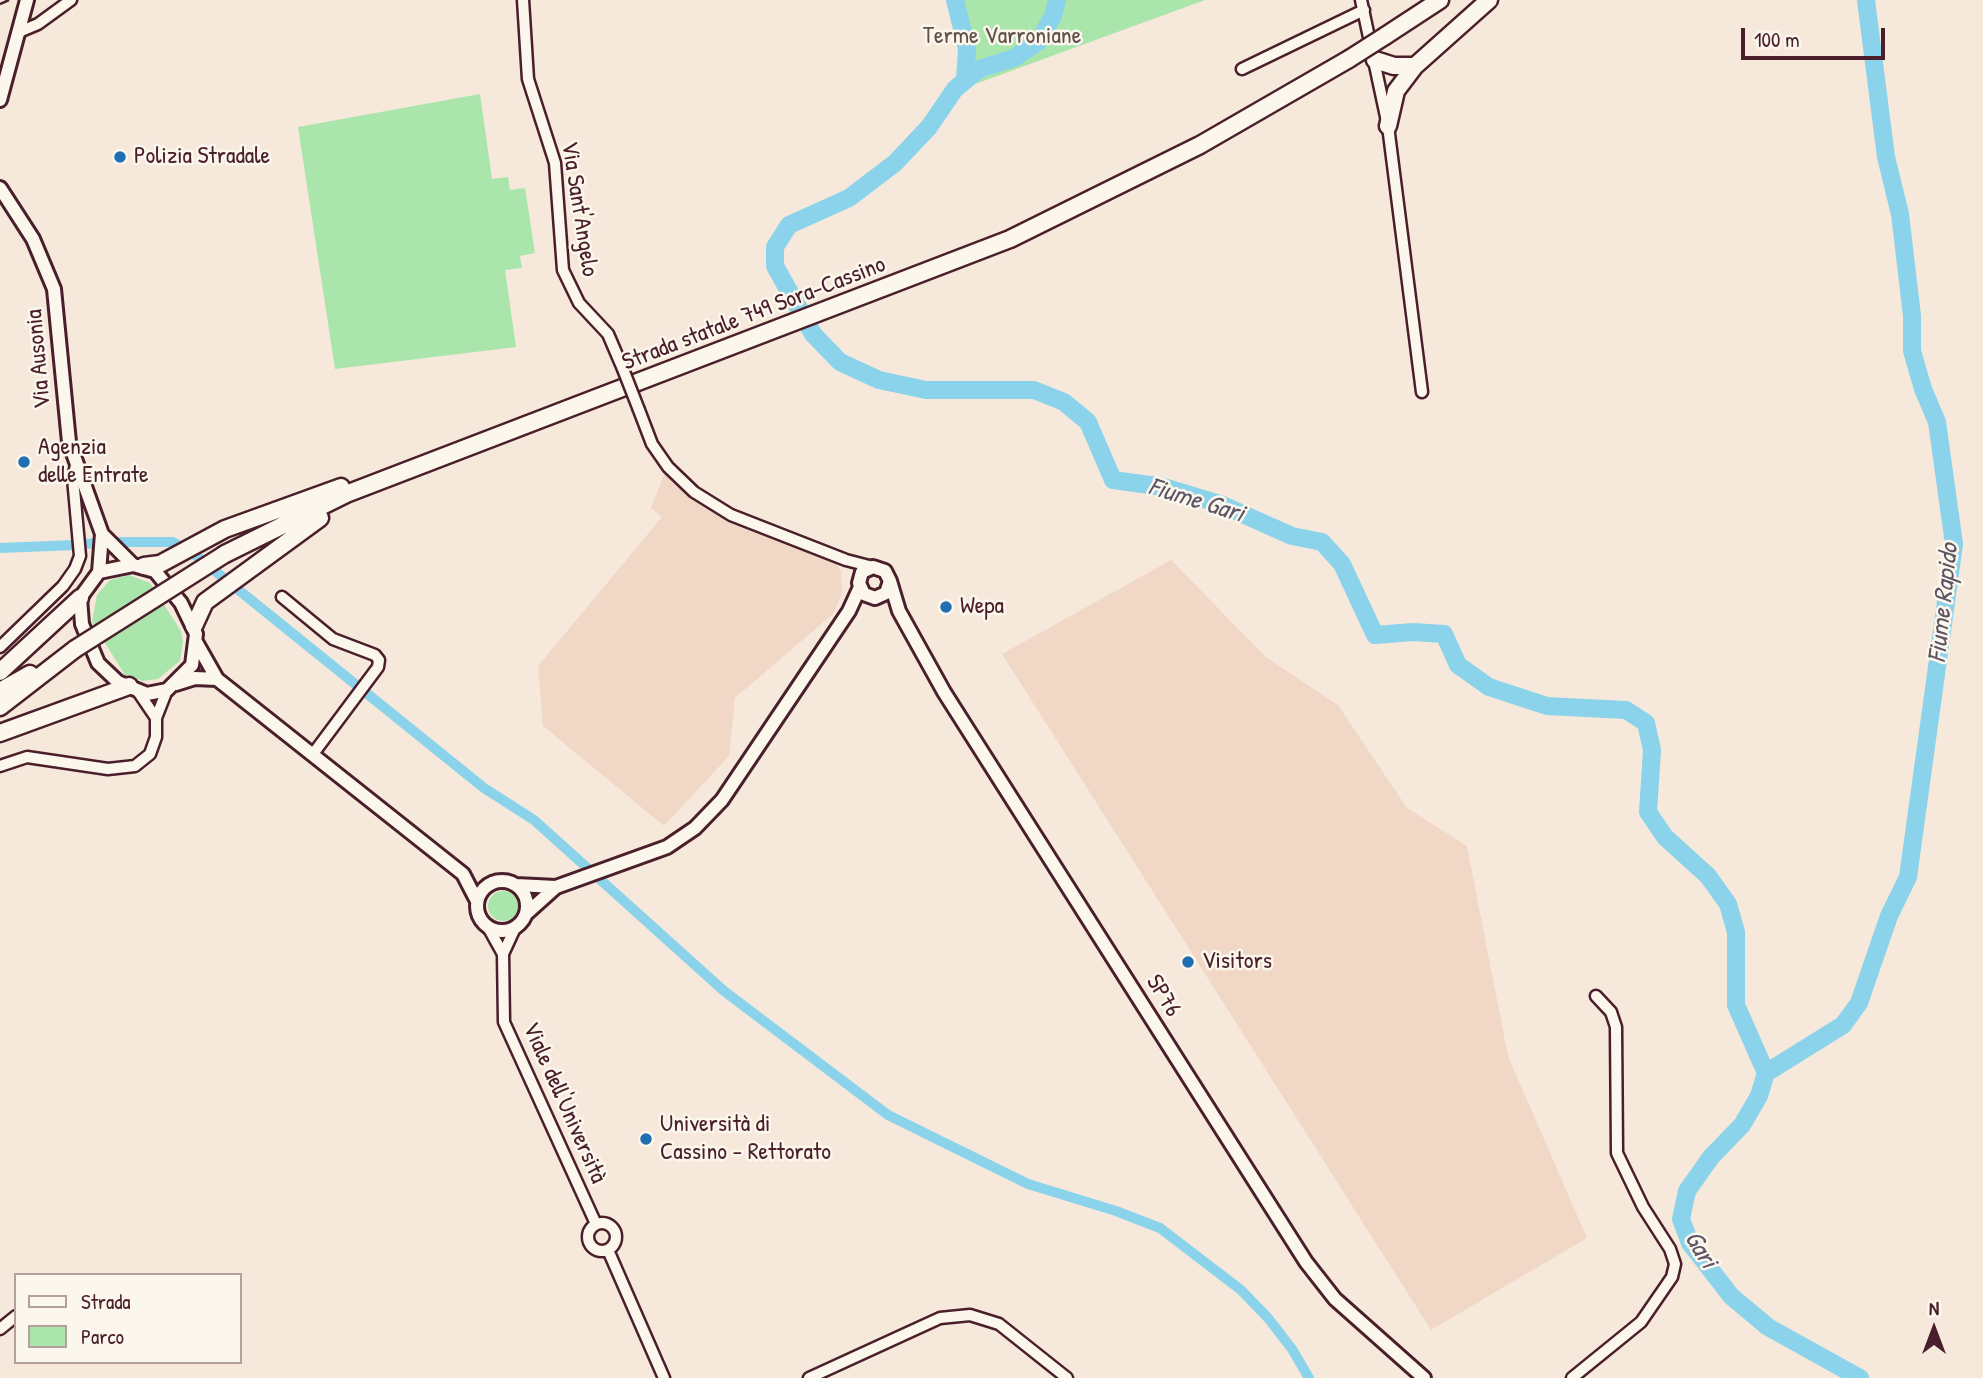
<!DOCTYPE html>
<html>
<head>
<meta charset="utf-8">
<style>
	body { margin:0 }
	#map { position:relative; width:1983px; height:1378px; overflow:hidden; background:#f6e9db; font-family:"Patrick Hand",sans-serif }
	canvas { display:block }
	.legend { position:absolute; left:14px; top:1273px; width:228px; height:91px; box-sizing:border-box; background:#fbf7ec; border:2px solid #b4a19f; margin:0; padding:9px 12px; list-style:none; font-size:21px; color:#4a1f2b }
	.legend li { display:flex; align-items:center; gap:14px; height:35px }
	.legend b { width:35px; border:2px solid #b4a19f }
	.north { position:absolute; left:1899px; top:1294px; width:70px; height:70px; -webkit-text-stroke:5px #fbf7ec; paint-order:stroke; rotate:0deg; font-size:19px; font-weight:700; line-height:28px; text-align:center; color:#4a1f2b }
	.north::after { content:''; display:block; margin:auto; width:24px; height:32px; background:#4a1f2b; clip-path:polygon(50% 0,100% 100%,50% 72%,0 100%) }
	.scale { position:absolute; left:1741px; top:28px; width:144px; height:32px; box-sizing:border-box; border:4px solid #4a1f2b; border-top:0; padding-left:9px; font-size:21px; line-height:24px; white-space:nowrap; color:#4a1f2b; -webkit-text-stroke:5px #fbf7ec; paint-order:stroke }
</style>
</head>
<body>
<div id="map">
<canvas width="1983" height="1378"></canvas>
<ul class="legend">
<li><b style="height:9px;background:#fbf7ec"></b>Strada</li>
<li><b style="height:19px;background:#aae5ab"></b>Parco</li>
</ul>
<div class="north">N</div>
<div class="scale">100 m</div>
</div>
<script>
const g = document.querySelector('canvas').getContext('2d');
g.lineJoin = 'round';
function fill(path, color) {
  g.fillStyle = color;
  g.fill(path, 'evenodd');
}
function toPath(rows) {
  const path = new Path2D();
  for (const r of rows) {
    if (r.length === 3) {
      path.moveTo(r[0] + r[2], r[1]);
      path.arc(r[0], r[1], r[2], 0, 2 * Math.PI);
      continue;
    }
    path.moveTo(r[0], r[1]);
    for (let i = 2; i < r.length; i += 2) path.lineTo(r[i], r[i + 1]);
  }
  return path;
}
function trace(path, color, width, dash) {
  g.strokeStyle = color;
  g.lineWidth = width;
  g.lineCap = dash ? 'butt' : 'round';
  g.setLineDash(dash || []);
  g.stroke(path);
}
function write(font, color, halo, rows, align = 'center') {
  g.font = font + ' "Patrick Hand",sans-serif';
  g.lineWidth = 5;
  g.setLineDash([]);
  g.textBaseline = 'middle';
  g.strokeStyle = halo;
  g.fillStyle = color;
  for (const [text, x, y, turn = 0] of rows) {
    g.save();
    g.translate(x, y);
    g.rotate((+turn || 0) * Math.PI / 180);
    g.textAlign = isNaN(turn) ? turn : align;
    if (halo) g.strokeText(text, 0, 0);
    g.fillText(text, 0, 0);
    g.restore();
  }
}
fill(toPath([
	[665,472,708,506,768,536,835,561,841,572,842,594,833,614,735,698,729,756,664,826,543,726,538,666,662,517,651,508],
	[1171,560,1266,657,1338,705,1407,808,1467,846,1508,1056,1587,1238,1431,1330,1002,654]
]), '#f1d8c6');
fill(toPath([
	[961,0,1205,0,967,87,965,16],
	[480,94,492,179,508,177,510,190,525,188,535,253,520,256,522,268,505,270,516,347,335,369,298,127],
	[129,575,150,583,181,631,183,642,180,661,158,679,143,681,125,675,92,622,97,595,110,580],
	[503,906,15]
]), '#aae5ab');
trace(toPath([
	[116,542,173,542,194,554,484,788,534,820,724,991,888,1115,1028,1184,1116,1211,1160,1228,1241,1290,1268,1318,1292,1349,1309,1378],
	[83,544,98,543],
	[0,548,75,545]
]), '#8ad3eb', 10);
trace(toPath([
	[955,0,967,48,965,81],
	[1057,0,1053,16,1039,41,1014,58,979,69,955,89,929,127,895,163,849,198,789,225,775,247,775,266,813,334,840,362,879,380,926,390,1034,390,1064,402,1088,422,1113,480,1164,487,1220,504,1292,536,1322,542,1342,564,1375,635,1413,632,1444,634,1458,665,1489,687,1547,706,1626,710,1646,723,1652,750,1648,812,1665,837,1708,876,1728,904,1736,932,1736,1005,1766,1073],
	[1766,1073,1843,1025,1859,1003,1889,916,1908,877,1954,544,1937,422,1923,389,1912,351,1912,316,1900,214,1886,157,1866,0],
	[1766,1073,1759,1096,1742,1125,1711,1157,1687,1191,1681,1219,1690,1243,1731,1296,1768,1327,1860,1378]
]), '#8ad3eb', 18);
const minor = toPath([
	[523,0,528,79,555,163,563,270,579,303,608,334,623,369],
	[1361,0,1388,126,1422,392],
	[19,32,38,24,71,0],
	[1242,69,1364,10],
	[639,410,652,444,668,467,694,492,731,515,846,560,873,567],
	[282,597,333,639,375,655,379,660,378,667,313,754],
	[0,647,63,586,75,569,80,556,73,478,76,465],
	[137,690,156,718],
	[0,766,27,757,108,769,135,766,150,754,156,737,156,718,167,690],
	[488,927,503,954],
	[515,928,503,954,504,1022,596,1224],
	[602,1237,14],
	[608,1250,664,1378],
	[0,1329,16,1316],
	[809,1378,940,1318,970,1315,999,1324,1067,1378],
	[1572,1378,1641,1322,1672,1277,1675,1264,1670,1249,1643,1207,1617,1153,1616,1027,1611,1012,1596,996]
]);
const tertiary = toPath([
	[0,100,27,0],
	[0,188,33,239,54,289,69,442,102,534,99,572],
	[102,534,133,565],
	[133,565,155,571,181,603,196,634,192,665,167,690,147,694,118,682,98,663,82,624,80,598,99,572,133,565],
	[890,581,886,593,875,598,864,594,859,583,862,572,873,567,885,571,890,581,899,611,944,692,1306,1262,1335,1299,1424,1378],
	[196,642,217,679,463,874,477,901],
	[176,684,195,678,217,679],
	[502,906,25],
	[516,885,556,887,667,847,695,828,722,800,849,611,860,587],
	[527,913,556,887]
]);
const trunk = toPath([
	[1385,36,1440,0],
	[1375,60,1394,66,1415,66],
	[1388,126,1396,91,1415,66,1489,0],
	[225,554,346,494,1010,239,1200,145,1349,59],
	[144,566,160,564,225,529,341,487],
	[194,626,205,602,320,518],
	[0,672,80,598],
	[0,691,30,674],
	[0,707,75,649],
	[0,733,129,686]
]);
trace(minor, '#4a1f2b', 15);
trace(tertiary, '#4a1f2b', 18);
trace(trunk, '#4a1f2b', 21);
trace(minor, '#fbf7ec', 10);
trace(tertiary, '#fbf7ec', 12);
trace(trunk, '#fbf7ec', 16);
trace(toPath([
	[0,4,9,0]
]), '#4a1f2b', 2.5, [10, 5]);
const minorBridge = toPath([
	[623,369,639,410]
]);
const trunkBridge = toPath([
	[1349,59,1385,36],
	[75,649,225,554]
]);
trace(minorBridge, '#4a1f2b', 15, []);
trace(trunkBridge, '#4a1f2b', 21, []);
trace(minorBridge, '#fbf7ec', 10);
trace(trunkBridge, '#fbf7ec', 16);
for (const [x, y, r, color] of [
	[120,157,7,"#1f6fb2"],
	[24,462,7,"#1f6fb2"],
	[946,607,7,"#1f6fb2"],
	[1188,962,7,"#1f6fb2"],
	[646,1139,7,"#1f6fb2"]
]) {
  const dot = new Path2D();
  dot.arc(x, y, r, 0, 2 * Math.PI);
  g.fillStyle = color;
  g.fill(dot);
  trace(dot, '#fbf7ec', 2.5);
}
write('24px', '#62504b', '#fbf7ec', [
	["Terme Varroniane",1002,37]
]);
write('24px', '#4a1f2b', '#fbf7ec', [
	["Polizia Stradale",134,157],
	["Agenzia",38,448],
	["delle Entrate",38,476],
	["Wepa",960,607],
	["Visitors",1202,962],
	["Università di",660,1125],
	["Cassino - Rettorato",660,1153]
], 'left');
write('24px', '#4a1f2b', '#fbf7ec', [
	["Via Sant'Angelo",579,209,81],
	["Strada statale 749 Sora-Cassino",754,314,-21],
	["Via Ausonia",39,359,-95],
	["SP76",1163,996,58],
	["Viale dell'Università",564,1103,66]
]);
write('italic 26px', '#5d5565', '#fbf7ec', [
	["Fiume Gari",1196,501,17],
	["Fiume Rapido",1944,603,-84],
	["Gari",1700,1250,58]
]);
</script>
</body>
</html>
